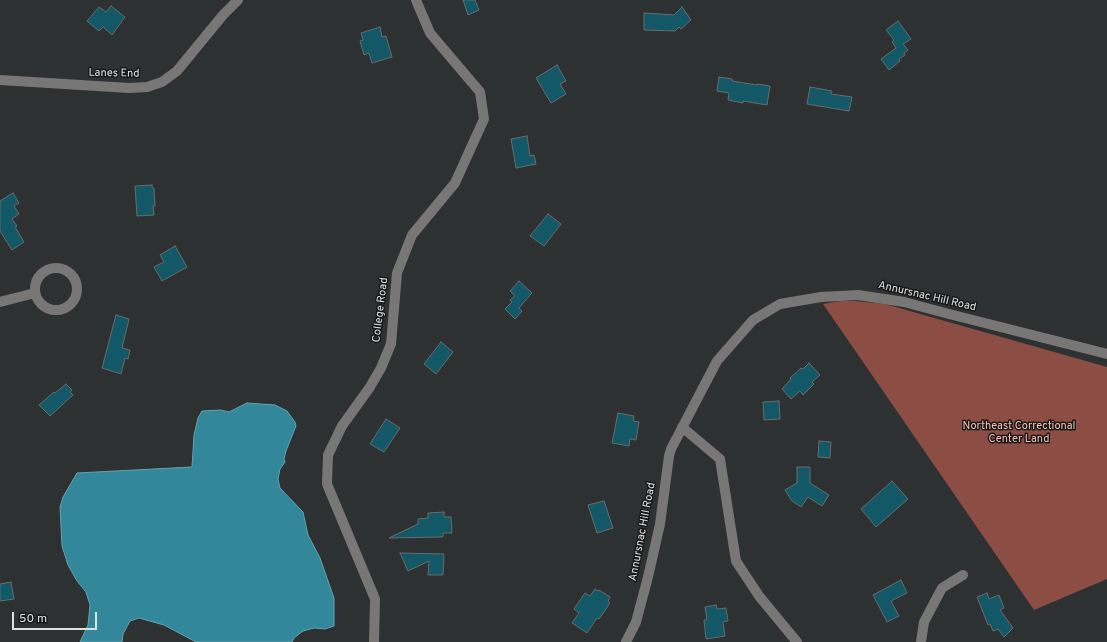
<!DOCTYPE html>
<html>
<head>
<meta charset="utf-8">
<style>
	body { margin:0 }
	#map { position:relative; width:1107px; height:642px; overflow:hidden; background:#2d3132; font-family:Overpass,sans-serif }
	canvas { display:block }
	.scale { position:absolute; left:12px; top:612px; width:85px; height:18px; box-sizing:border-box; border:2px solid #dde0e1; border-top:0; padding-left:5px; font-size:12px; line-height:14px; white-space:nowrap; color:#dde0e1; -webkit-text-stroke:3px #171919; paint-order:stroke }
</style>
</head>
<body>
<div id="map">
<canvas width="1107" height="642"></canvas>
<div class="scale">50 m</div>
</div>
<script>
const g = document.querySelector('canvas').getContext('2d');
g.lineJoin = 'round';
function fill(path, color) {
  g.fillStyle = color;
  g.fill(path, 'evenodd');
}
function toPath(rows) {
  const path = new Path2D();
  for (const r of rows) {
    if (r.length === 3) {
      path.moveTo(r[0] + r[2], r[1]);
      path.arc(r[0], r[1], r[2], 0, 2 * Math.PI);
      continue;
    }
    path.moveTo(r[0], r[1]);
    for (let i = 2; i < r.length; i += 2) path.lineTo(r[i], r[i + 1]);
  }
  return path;
}
function trace(path, color, width, dash) {
  g.strokeStyle = color;
  g.lineWidth = width;
  g.lineCap = dash ? 'butt' : 'round';
  g.setLineDash(dash || []);
  g.stroke(path);
}
function write(font, color, halo, rows, align = 'center') {
  g.font = font + ' Overpass,sans-serif';
  g.lineWidth = 3;
  g.setLineDash([]);
  g.textBaseline = 'middle';
  g.strokeStyle = halo;
  g.fillStyle = color;
  for (const [text, x, y, turn = 0] of rows) {
    g.save();
    g.translate(x, y);
    g.rotate((+turn || 0) * Math.PI / 180);
    g.textAlign = isNaN(turn) ? turn : align;
    if (halo) g.strokeText(text, 0, 0);
    g.fillText(text, 0, 0);
    g.restore();
  }
}
fill(toPath([
	[840,301,855,301,885,304,1107,367,1107,579,1034,610,823,304]
]), '#8c4e44');
const water = toPath([
	[247,403,275,405,287,411,295,422,296,426,286,451,284,459,285,462,280,469,278,479,280,488,303,512,308,535,320,558,334,598,334,626,325,629,314,628,303,631,294,638,292,642,196,642,164,625,139,618,130,621,123,634,122,642,80,642,88,625,90,605,86,592,77,581,68,565,62,546,60,507,63,497,77,473,192,467,194,435,198,418,202,411,221,410,229,412,247,403]
]);
fill(water, '#32879b');
trace(water, '#65a2b0', 1);
const building = toPath([
	[463,0,475,0,479,10,468,15,463,0],
	[111,6,125,17,112,35,103,27,99,31,87,21,99,7,106,12,111,6],
	[682,7,691,20,681,29,679,27,675,31,644,30,644,13,674,15,682,7],
	[898,21,911,39,903,44,908,50,904,53,905,55,899,59,900,61,889,70,881,59,896,48,892,42,894,40,886,30,898,21],
	[380,27,382,37,386,36,392,57,372,63,369,53,364,55,360,41,363,40,361,33,380,27],
	[557,65,566,81,560,84,566,94,551,103,536,78,557,65],
	[719,77,732,79,732,81,757,85,757,84,770,86,767,105,743,101,743,103,728,100,729,93,717,91,719,77],
	[810,87,832,91,831,94,852,97,849,111,807,104,810,87],
	[527,136,530,156,534,155,536,164,516,168,511,139,527,136],
	[152,185,152,188,154,188,155,206,153,206,154,215,137,216,135,186,152,185],
	[13,193,19,203,14,206,19,214,12,219,17,226,15,227,24,242,12,250,0,231,0,201,13,193],
	[548,214,561,224,544,246,530,236,548,214],
	[175,246,187,267,162,281,154,267,164,262,160,255,175,246],
	[519,281,532,293,519,308,522,311,515,319,505,309,512,302,510,300,515,296,510,291,519,281],
	[116,315,129,319,122,348,130,350,128,359,125,358,121,374,102,368,116,315],
	[441,342,453,352,436,374,424,364,441,342],
	[809,363,820,375,812,382,814,384,803,395,800,391,791,399,782,389,791,379,790,378,801,368,803,369,809,363],
	[66,384,72,390,70,392,73,395,50,416,39,405,54,392,55,393,66,384],
	[779,401,780,419,764,420,763,402,779,401],
	[618,413,634,416,633,421,639,422,636,440,630,439,629,446,612,443,618,413],
	[386,419,400,428,384,452,370,444,386,419],
	[819,441,831,442,830,458,818,457,819,441],
	[797,467,810,467,810,483,829,495,822,506,808,497,801,507,792,501,785,490,797,483,797,467],
	[892,481,908,499,876,527,861,509,892,481],
	[604,501,613,528,597,533,588,505,604,501],
	[444,512,444,517,451,517,452,533,443,533,443,537,389,538,418,524,418,519,428,518,428,513,444,512],
	[400,553,444,554,443,575,428,575,429,561,408,571,400,553],
	[901,580,907,593,891,601,899,616,887,622,873,595,901,580],
	[11,582,14,599,0,601,0,584,11,582],
	[595,589,598,591,599,590,610,597,608,601,610,603,599,619,597,618,587,633,572,623,579,613,574,609,585,593,590,596,595,589],
	[987,593,989,599,999,595,1004,608,1000,610,1013,628,1004,637,998,629,993,631,990,624,988,625,977,597,987,593],
	[716,605,717,609,726,608,728,621,723,622,725,636,706,639,704,620,707,620,705,607,716,605]
]);
fill(building, '#135866');
trace(building, '#676c6d', 1);
trace(toPath([
	[0,80,129,88,147,87,162,82,177,71,223,15,238,0],
	[56,289,21],
	[0,302,35,293],
	[682,427,720,459,736,561,759,596,797,642],
	[374,642,375,599,327,484,328,455,342,426,370,387,381,368,391,344,397,273,412,235,455,183,484,119,480,92,430,33,416,0],
	[626,642,636,622,648,577,660,524,669,456,671,449,717,361,753,320,780,304,821,297,858,295,904,302,949,314,1107,354],
	[921,642,924,622,942,588,963,575]
]), '#797776', 10);
write('11px', '#dde0e1', '#171919', [
	["Lanes End",114,74,1],
	["Annursnac Hill Road",927,297,13],
	["College Road",381,310,-83],
	["Annursnac Hill Road",643,532,-79]
]);
write('11px', '#f7bdb3', '#171919', [
	["Northeast Correctional",1019,427],
	["Center Land",1019,440]
]);
</script>
</body>
</html>
